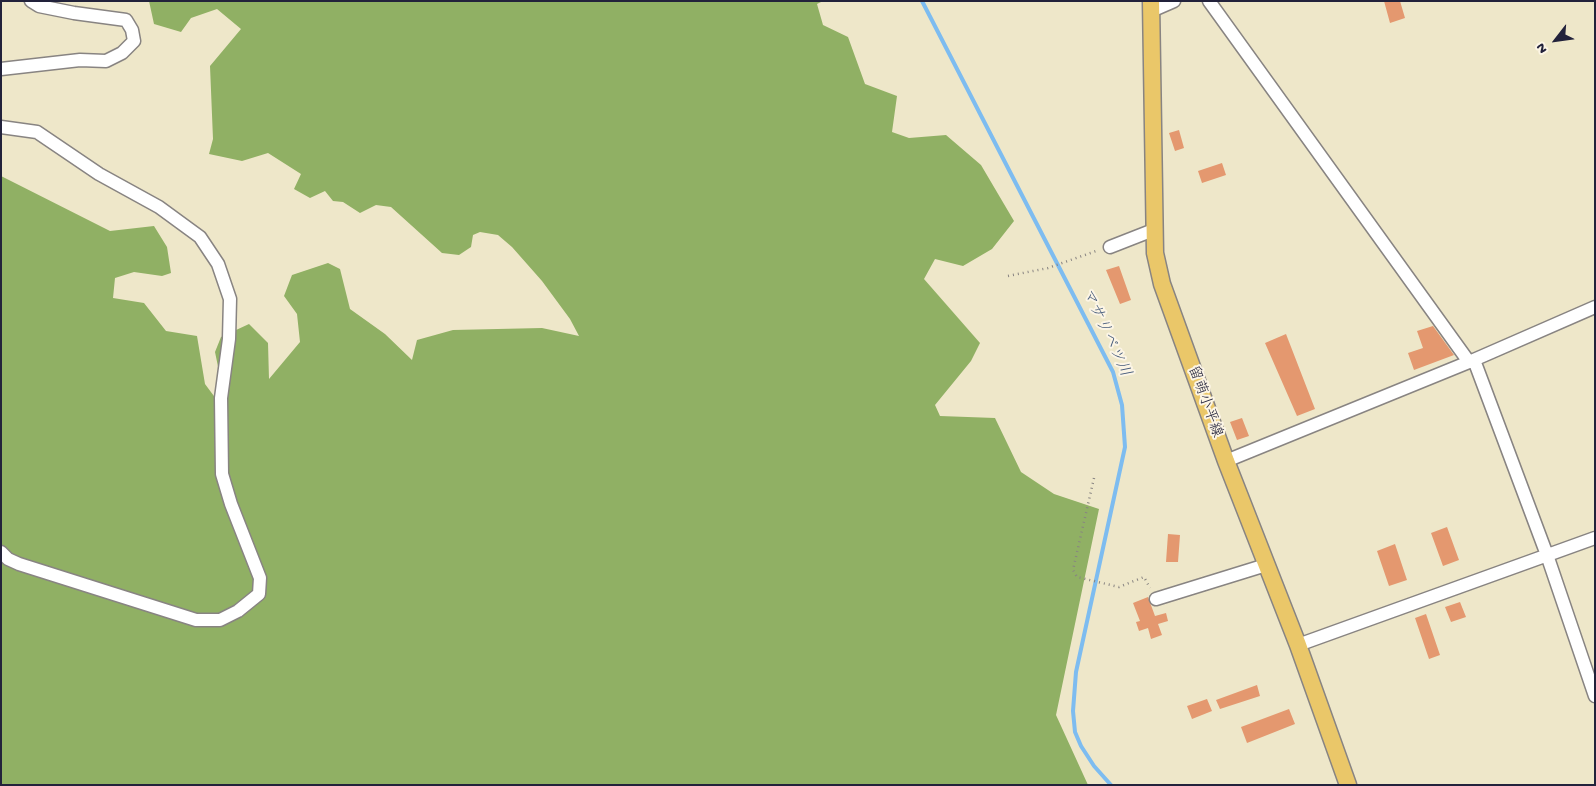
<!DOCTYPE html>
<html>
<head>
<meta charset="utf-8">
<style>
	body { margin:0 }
	#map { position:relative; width:1596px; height:786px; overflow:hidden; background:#eee7c9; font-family:"Gochi Hand",sans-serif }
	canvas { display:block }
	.frame { position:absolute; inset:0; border:2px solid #22223b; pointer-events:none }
	.north { position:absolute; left:1531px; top:15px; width:50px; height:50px; -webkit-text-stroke:4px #fcf5e5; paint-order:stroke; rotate:240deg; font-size:14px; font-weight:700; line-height:20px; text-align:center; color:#22223b }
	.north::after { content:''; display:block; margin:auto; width:18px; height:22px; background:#22223b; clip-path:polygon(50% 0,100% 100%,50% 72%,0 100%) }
</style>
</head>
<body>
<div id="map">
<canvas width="1596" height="786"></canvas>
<div class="frame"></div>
<div class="north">N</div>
</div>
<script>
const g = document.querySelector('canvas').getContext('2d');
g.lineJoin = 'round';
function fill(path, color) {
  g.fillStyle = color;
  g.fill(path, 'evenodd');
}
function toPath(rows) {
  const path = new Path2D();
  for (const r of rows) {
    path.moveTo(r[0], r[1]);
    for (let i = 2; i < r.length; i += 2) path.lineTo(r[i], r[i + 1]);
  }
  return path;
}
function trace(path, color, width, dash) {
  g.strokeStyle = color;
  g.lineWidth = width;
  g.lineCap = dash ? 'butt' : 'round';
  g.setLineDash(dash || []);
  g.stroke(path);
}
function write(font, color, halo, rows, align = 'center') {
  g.font = font + ' "Gochi Hand","Klee One",sans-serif';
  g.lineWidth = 4;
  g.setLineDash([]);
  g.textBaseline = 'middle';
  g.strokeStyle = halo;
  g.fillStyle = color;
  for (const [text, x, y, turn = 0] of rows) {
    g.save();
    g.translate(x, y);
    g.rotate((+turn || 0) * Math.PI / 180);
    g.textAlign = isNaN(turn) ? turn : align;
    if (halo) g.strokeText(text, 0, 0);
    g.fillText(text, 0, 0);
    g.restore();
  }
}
fill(toPath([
	[149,1,823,1,817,4,823,25,848,37,865,84,897,96,892,132,909,138,946,135,981,165,1014,221,992,249,963,266,935,259,924,279,980,343,971,361,935,405,940,416,995,418,1021,472,1054,494,1099,509,1056,715,1088,785,1,785,1,176,110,231,154,226,167,247,171,273,162,276,134,272,115,278,113,298,144,303,166,331,197,336,205,384,228,415,215,352,221,337,249,324,268,343,269,379,300,342,297,314,284,296,292,275,328,263,340,269,350,309,385,334,412,360,417,340,453,330,542,328,579,336,570,319,542,281,512,247,498,235,480,232,473,235,471,247,459,255,442,253,391,207,376,205,360,213,343,202,333,201,325,191,310,198,294,189,301,174,268,153,242,161,209,154,213,139,210,66,241,29,217,9,191,18,181,32,154,24]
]), '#90b064');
trace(toPath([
	[922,1,1113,372,1122,405,1125,447,1076,672,1073,711,1075,732,1081,746,1094,766,1111,785]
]), '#7dbcf0', 4);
fill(toPath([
	[1384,1,1400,1,1405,18,1390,23],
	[1179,130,1184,148,1175,151,1169,133],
	[1222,163,1226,175,1202,183,1198,171],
	[1119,266,1131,300,1120,304,1106,270],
	[1433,326,1454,355,1414,370,1408,353,1423,348,1417,331],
	[1286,334,1315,409,1297,416,1265,343],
	[1242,418,1249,436,1237,440,1230,422],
	[1447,527,1459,560,1443,566,1431,533],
	[1168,534,1180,535,1178,562,1166,562],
	[1395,544,1407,580,1389,586,1377,551],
	[1148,597,1155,616,1166,613,1168,621,1158,624,1162,635,1151,639,1148,628,1139,631,1136,622,1140,621,1133,603],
	[1460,602,1466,617,1451,622,1445,607],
	[1426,614,1440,655,1429,659,1415,618],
	[1257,685,1260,696,1220,709,1216,700],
	[1207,699,1212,711,1192,719,1187,706],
	[1289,709,1295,724,1247,743,1241,727]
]), '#e4986f');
const minor = toPath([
	[1209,1,1469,362],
	[1151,11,1174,1],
	[1,69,80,60,106,61,122,53,134,41,132,30,126,20,74,13,39,6,31,1],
	[1,127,37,132,99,174,159,207,200,237,218,264,230,299,229,339,221,398,222,474,231,504,260,578,259,594,238,611,220,620,196,620,19,564,8,559,1,552],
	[1110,247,1156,229],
	[1474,360,1547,555,1595,696],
	[1226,461,1469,362,1595,307],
	[1156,599,1266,565],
	[1298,645,1595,538]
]);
const major = toPath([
	[1151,1,1155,253,1162,284,1226,461,1298,645,1348,785]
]);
trace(minor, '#888482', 15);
trace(major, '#888482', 19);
trace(toPath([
	[1008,276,1048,268,1099,250],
	[1094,478,1073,570,1077,577,1119,587,1144,577,1150,588]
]), '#888482', 2.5, [1, 4]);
trace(minor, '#fff', 12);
trace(major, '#eac769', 16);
write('15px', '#22223b', '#fcf5e5', [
	["留萌小平線",1204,402,70]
]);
write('italic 16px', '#42587a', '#fcf5e5', [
	["マサリベツ川",1105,333,65]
]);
</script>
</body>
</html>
